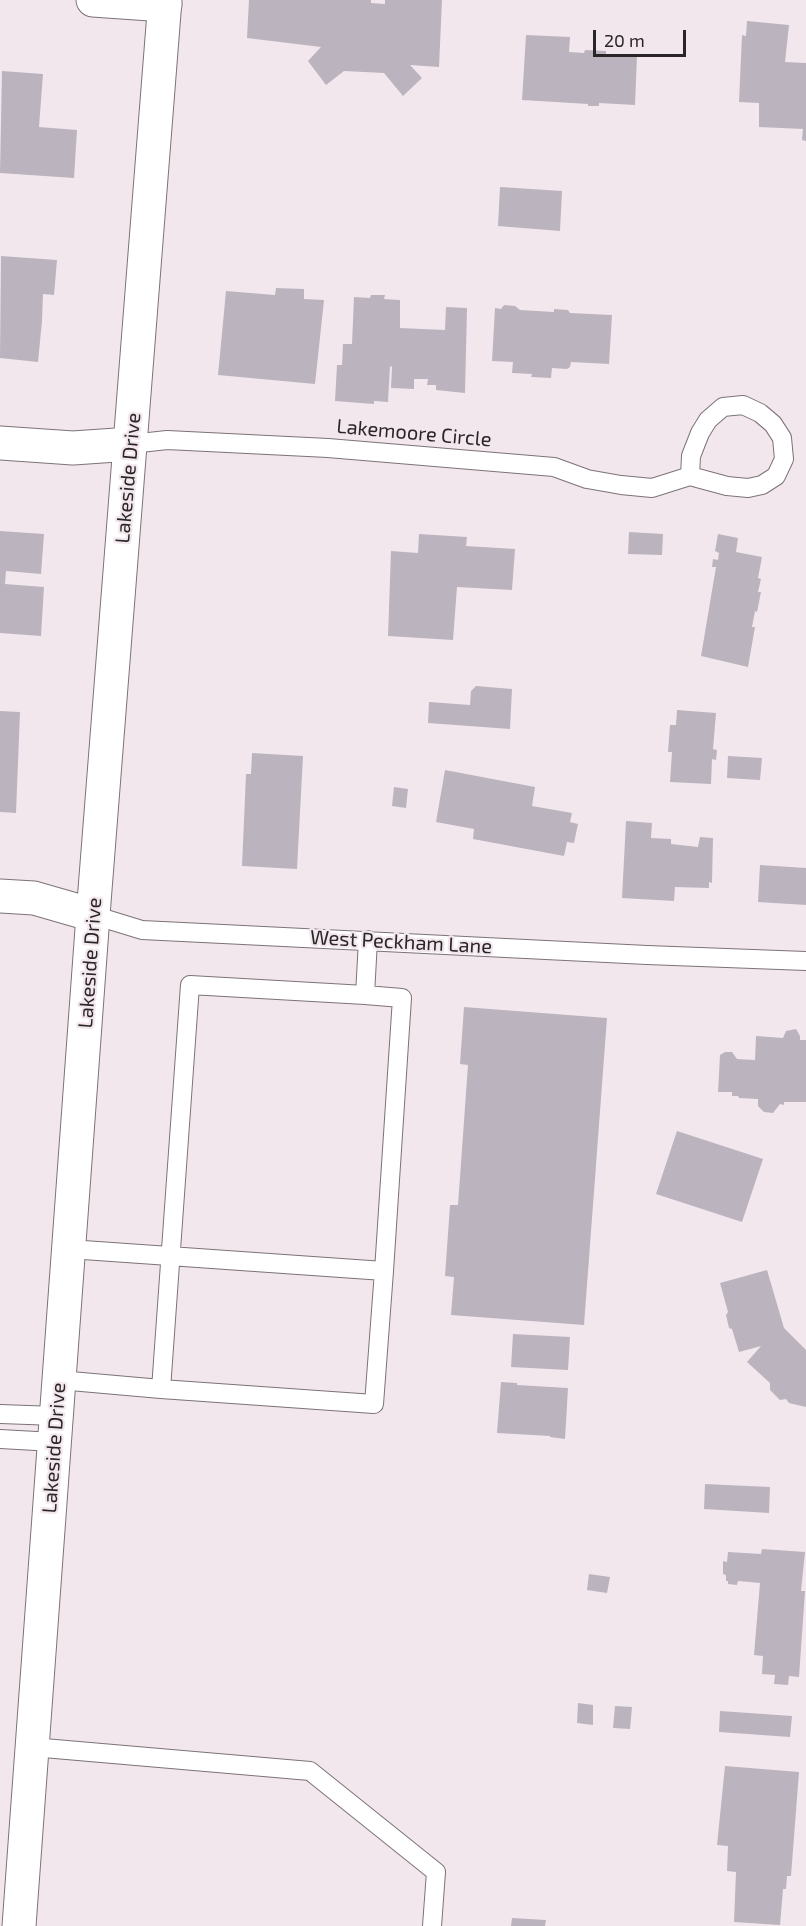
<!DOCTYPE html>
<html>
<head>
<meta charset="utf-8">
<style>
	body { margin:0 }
	#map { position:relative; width:806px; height:1926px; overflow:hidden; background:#f3e7ee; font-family:"Exo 2",sans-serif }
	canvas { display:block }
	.scale { position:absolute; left:593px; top:30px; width:93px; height:27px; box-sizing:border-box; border:3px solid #2a2628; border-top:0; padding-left:8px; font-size:18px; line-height:21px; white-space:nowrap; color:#2a2628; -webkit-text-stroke:4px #f3e7ee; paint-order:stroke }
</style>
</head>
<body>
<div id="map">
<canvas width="806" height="1926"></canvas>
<div class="scale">20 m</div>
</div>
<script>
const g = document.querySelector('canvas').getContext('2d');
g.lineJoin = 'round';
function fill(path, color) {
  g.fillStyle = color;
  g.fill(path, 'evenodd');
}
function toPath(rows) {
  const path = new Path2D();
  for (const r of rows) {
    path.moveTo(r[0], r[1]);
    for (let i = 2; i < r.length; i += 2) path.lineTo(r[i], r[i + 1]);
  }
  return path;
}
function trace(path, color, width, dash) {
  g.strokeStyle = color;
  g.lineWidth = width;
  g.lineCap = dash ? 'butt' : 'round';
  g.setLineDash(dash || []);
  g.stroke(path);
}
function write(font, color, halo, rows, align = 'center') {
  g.font = font + ' "Exo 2",sans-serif';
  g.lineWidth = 4.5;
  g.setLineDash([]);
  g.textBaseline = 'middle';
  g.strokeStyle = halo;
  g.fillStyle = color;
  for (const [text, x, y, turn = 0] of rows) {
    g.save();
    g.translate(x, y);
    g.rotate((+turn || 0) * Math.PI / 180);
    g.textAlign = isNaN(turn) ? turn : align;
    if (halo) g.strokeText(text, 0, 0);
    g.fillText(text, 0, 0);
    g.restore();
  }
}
fill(toPath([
	[249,0,371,0,371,3,385,4,385,0,442,0,439,67,410,65,422,78,403,96,384,73,344,71,326,85,308,61,321,47,247,38],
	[747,21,789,25,785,62,806,63,806,141,802,140,803,129,759,127,759,103,739,102,742,35,746,36],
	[526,35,570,37,569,52,584,53,585,50,606,51,606,54,637,56,635,105,599,103,599,106,588,106,588,104,522,100],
	[2,71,43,74,39,127,77,130,74,178,0,173],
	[500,187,562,191,560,231,498,226],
	[1,256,57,260,54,295,43,294,42,321,38,362,0,358],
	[276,288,304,289,304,299,324,300,315,384,218,375,226,291,275,295],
	[371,295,385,295,384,299,400,300,400,328,445,330,446,307,467,308,465,393,436,390,436,385,427,385,428,379,414,379,414,389,391,388,392,367,390,366,388,402,374,401,374,404,335,401,337,365,342,365,343,344,352,344,354,297,370,298],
	[504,305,515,306,520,310,554,312,554,309,568,310,570,313,612,315,609,364,571,362,570,367,567,369,552,368,551,378,531,377,532,374,512,373,513,362,492,361,495,308,501,309],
	[0,531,44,534,41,574,6,571,5,584,44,587,41,636,0,633],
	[629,532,663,534,662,555,628,554],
	[419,534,467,537,466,546,515,549,512,590,457,587,453,640,388,636,391,551,418,553],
	[718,534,738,538,736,552,762,557,758,578,761,579,758,592,761,592,757,612,755,611,752,627,755,627,748,667,701,656,716,567,712,567,713,559,718,560,719,553,715,551],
	[476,686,512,689,510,729,428,723,429,702,470,705,471,691],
	[677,710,716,713,713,749,717,750,716,760,712,759,711,784,670,782,672,752,668,752,670,725,676,725],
	[0,711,20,712,16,813,0,812],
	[252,753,303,756,297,869,242,866,246,774,251,774],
	[728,756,762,758,760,780,727,778],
	[445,770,535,787,532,806,572,813,570,822,578,824,574,843,567,842,564,856,473,839,474,829,436,822],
	[394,787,408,789,406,808,392,806],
	[626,821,652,823,651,838,671,839,671,844,698,847,700,837,713,838,712,883,709,882,709,888,675,887,674,901,622,898],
	[760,865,806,868,806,905,758,902],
	[464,1007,607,1018,584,1325,451,1315,454,1277,445,1276,450,1205,458,1205,468,1065,460,1064],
	[796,1029,800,1036,800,1040,806,1040,806,1102,784,1102,784,1105,780,1104,773,1113,764,1112,758,1106,758,1099,739,1098,738,1096,732,1096,732,1092,718,1092,720,1055,725,1052,732,1052,737,1059,755,1060,756,1036,783,1038,786,1031],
	[677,1131,763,1159,742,1222,656,1194],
	[767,1270,784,1328,806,1350,806,1407,789,1403,786,1399,780,1400,770,1390,770,1383,747,1362,761,1346,739,1352,732,1329,729,1328,726,1315,728,1312,720,1283],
	[513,1334,570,1337,568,1370,511,1367],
	[501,1382,517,1383,517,1385,568,1388,565,1439,550,1437,550,1436,497,1433],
	[705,1484,770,1487,769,1513,704,1509],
	[762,1549,805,1552,801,1591,805,1591,799,1677,789,1676,788,1685,774,1684,775,1675,762,1674,763,1656,754,1655,760,1583,738,1581,737,1585,728,1584,728,1581,726,1581,726,1575,723,1574,723,1561,727,1562,728,1552,761,1554],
	[589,1574,610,1577,607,1593,587,1590],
	[578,1703,593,1705,593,1725,577,1723],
	[615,1706,632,1707,630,1729,613,1728],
	[720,1711,792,1716,790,1737,719,1732],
	[725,1766,799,1772,791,1876,787,1876,786,1889,783,1889,780,1925,734,1922,736,1872,727,1871,728,1846,717,1845],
	[512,1918,546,1920,545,1926,511,1926]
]), '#bbb4be');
const lane = toPath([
	[131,444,167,440,328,448,554,467,587,479,621,485,652,488,690,476,727,486,748,488,762,485,776,476,784,459,782,438,773,424,760,413,743,405,723,407,708,420,700,433,691,456,690,476],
	[93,915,142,930,647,955,806,961],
	[69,1249,384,1271,402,998,365,995,368,940],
	[59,1380,161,1389,190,985,365,995],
	[161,1389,374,1404,384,1271],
	[0,1414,56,1416],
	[0,1439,54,1442],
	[32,1747,310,1771,436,1872,432,1926]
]);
const street = toPath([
	[93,0,165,5],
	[0,443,73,448,131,444]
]);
const secondary = toPath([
	[0,896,34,898,93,915],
	[19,1926,93,915,165,0]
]);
trace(lane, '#7c7278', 20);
trace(street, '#7c7278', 35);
trace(secondary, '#7c7278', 35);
trace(lane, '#fff', 18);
trace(street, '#fff', 33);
trace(secondary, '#fff', 33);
write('20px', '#2a2628', '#f3e7ee', [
	["Lakemoore Circle",414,433,5],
	["Lakeside Drive",128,478,-85],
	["West Peckham Lane",401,942,3],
	["Lakeside Drive",90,963,-86],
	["Lakeside Drive",54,1448,-86]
]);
</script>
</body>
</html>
